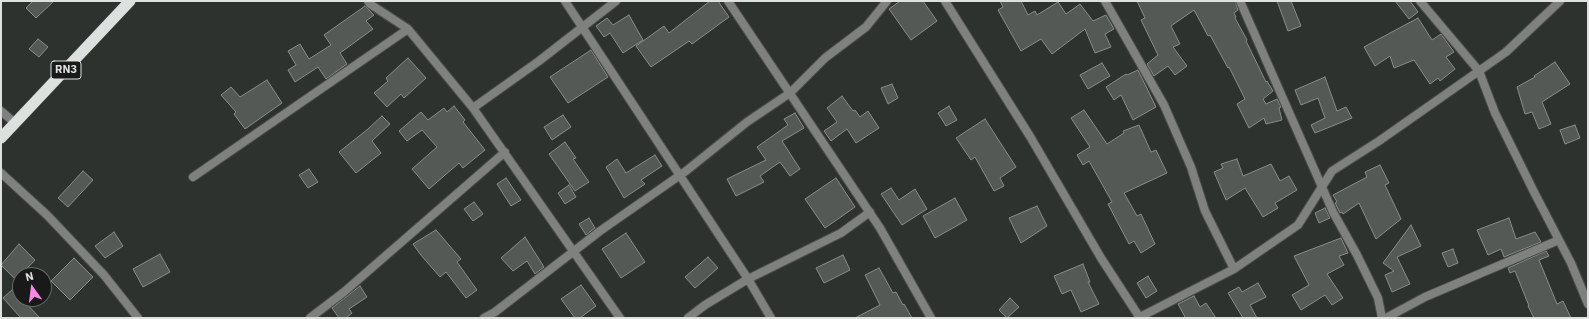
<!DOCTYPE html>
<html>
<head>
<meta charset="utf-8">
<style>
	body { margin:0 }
	#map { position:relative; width:1589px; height:319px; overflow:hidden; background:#2e322f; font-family:"IBM Plex Sans",sans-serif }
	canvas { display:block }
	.frame { position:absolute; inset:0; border:2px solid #dee1df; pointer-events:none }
	.north { position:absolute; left:12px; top:267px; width:40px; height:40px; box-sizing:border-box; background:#181918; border:1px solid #676968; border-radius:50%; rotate:346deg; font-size:11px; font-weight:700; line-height:16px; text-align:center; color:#dee1df }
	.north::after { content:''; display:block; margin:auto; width:14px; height:18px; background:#fb87e5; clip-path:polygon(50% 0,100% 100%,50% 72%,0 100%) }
</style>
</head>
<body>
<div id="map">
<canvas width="1589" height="319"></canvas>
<div class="frame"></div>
<div class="north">N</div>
</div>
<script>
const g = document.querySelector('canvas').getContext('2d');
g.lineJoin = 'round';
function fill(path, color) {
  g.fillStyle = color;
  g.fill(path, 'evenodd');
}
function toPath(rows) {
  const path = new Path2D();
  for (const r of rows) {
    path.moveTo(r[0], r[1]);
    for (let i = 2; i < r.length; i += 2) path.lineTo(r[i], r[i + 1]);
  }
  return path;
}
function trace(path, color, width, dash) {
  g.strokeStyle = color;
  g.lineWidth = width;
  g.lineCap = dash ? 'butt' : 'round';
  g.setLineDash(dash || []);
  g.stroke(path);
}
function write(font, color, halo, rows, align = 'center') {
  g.font = font + ' "IBM Plex Sans",sans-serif';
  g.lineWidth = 3;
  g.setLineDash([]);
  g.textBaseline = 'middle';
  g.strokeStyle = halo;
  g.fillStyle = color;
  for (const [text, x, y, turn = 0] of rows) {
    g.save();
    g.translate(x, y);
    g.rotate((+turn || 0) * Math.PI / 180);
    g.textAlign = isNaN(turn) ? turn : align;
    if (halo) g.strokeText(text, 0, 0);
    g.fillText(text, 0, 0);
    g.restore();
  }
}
const building = toPath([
	[33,1,54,1,36,18,26,8,33,1],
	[710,1,718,1,729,17,692,44,689,41,651,67,636,46,664,26,669,33,710,1],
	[900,1,923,1,937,21,911,40,889,9,900,1],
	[1000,1,1021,1,1028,15,1035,11,1037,15,1058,2,1066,14,1080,4,1093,21,1106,15,1114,29,1105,34,1111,47,1095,53,1085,29,1052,54,1041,39,1021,51,998,10,1003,7,1000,1],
	[1137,1,1235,1,1238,10,1234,13,1236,17,1235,18,1247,40,1246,41,1266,82,1267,81,1273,91,1263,99,1266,104,1277,99,1281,107,1279,108,1282,120,1266,124,1264,118,1249,128,1237,104,1245,99,1229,67,1228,68,1210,35,1208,36,1194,10,1171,26,1180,44,1173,47,1187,66,1175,75,1168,66,1154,76,1147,64,1158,55,1141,20,1145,18,1137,1],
	[1277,1,1291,1,1301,26,1288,31,1277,1],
	[1395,1,1410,1,1418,12,1409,19,1395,1],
	[365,6,374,15,366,21,373,29,340,53,347,64,326,79,318,67,295,82,288,70,296,65,288,51,300,44,309,59,331,45,324,35,365,6],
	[629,15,643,40,623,53,610,33,604,37,596,26,607,18,613,25,629,15],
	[1418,18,1432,40,1441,34,1454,52,1446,57,1455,69,1440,81,1438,78,1430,84,1414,60,1394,68,1390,56,1375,66,1364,47,1418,18],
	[38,39,48,47,39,57,29,49,38,39],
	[591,50,608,77,568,103,550,77,591,50],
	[408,58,426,78,404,98,401,94,387,107,374,93,388,81,386,78,408,58],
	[1555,62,1570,84,1542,102,1551,124,1539,129,1532,112,1525,114,1517,87,1535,77,1534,76,1555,62],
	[1102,63,1110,76,1088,89,1080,75,1102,63],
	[1138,70,1156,107,1133,120,1121,95,1114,100,1106,87,1126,74,1127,75,1138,70],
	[1325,77,1337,111,1346,107,1352,118,1315,133,1311,125,1325,118,1318,98,1301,105,1295,90,1325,77],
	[267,80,282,103,245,129,234,114,236,112,221,95,231,87,240,97,267,80],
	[892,84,898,98,888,104,881,88,892,84],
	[842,96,853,111,855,110,860,117,868,111,879,128,856,143,847,129,831,141,824,131,837,122,827,108,842,96],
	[454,106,465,120,463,122,485,150,463,168,459,163,429,189,412,169,437,147,422,130,407,141,399,131,421,112,428,120,444,108,447,112,454,106],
	[949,106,957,120,946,126,938,113,949,106],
	[1084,110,1107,144,1124,133,1123,131,1139,125,1151,152,1156,150,1167,173,1124,193,1137,216,1141,214,1155,244,1141,253,1134,241,1129,244,1108,204,1112,202,1089,161,1083,165,1077,155,1090,147,1071,118,1084,110],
	[795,113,804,128,782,141,800,169,790,176,780,162,760,176,764,182,736,196,727,179,766,160,757,147,788,125,784,119,795,113],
	[563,115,571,127,552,140,544,127,563,115],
	[382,116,390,124,372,141,381,153,356,173,339,152,368,129,382,116],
	[985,119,1016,167,1000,178,1004,186,994,191,975,157,971,160,956,138,985,119],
	[1575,125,1580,138,1565,144,1560,130,1575,125],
	[565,142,576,158,573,159,589,182,575,191,549,154,565,142],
	[655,155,662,166,641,180,645,184,624,198,606,167,617,159,626,173,655,155],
	[1237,159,1243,176,1271,164,1280,181,1289,176,1297,190,1275,203,1278,208,1263,217,1245,188,1226,200,1214,172,1223,168,1221,164,1237,159],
	[1380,165,1389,183,1385,185,1401,219,1376,239,1359,203,1343,214,1342,212,1340,213,1335,203,1337,202,1333,195,1367,177,1365,172,1380,165],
	[309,169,318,182,308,188,299,175,309,169],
	[83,171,93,180,68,207,58,198,83,171],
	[506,178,521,200,511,206,497,184,506,178],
	[836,178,855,207,825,228,805,199,836,178],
	[569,185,576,197,565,204,558,193,569,185],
	[891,188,899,200,915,189,927,209,902,225,881,194,891,188],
	[955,198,967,220,935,238,923,216,955,198],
	[474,202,483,214,473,221,464,209,474,202],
	[1037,206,1047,226,1021,243,1009,218,1037,206],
	[1325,208,1330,218,1319,223,1315,213,1325,208],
	[589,218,595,228,586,235,579,224,589,218],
	[1509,218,1516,239,1535,232,1541,242,1504,257,1501,249,1488,255,1477,230,1509,218],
	[1411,225,1421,246,1397,257,1410,284,1392,292,1385,275,1394,271,1383,263,1411,225],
	[436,230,461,259,457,262,477,290,466,298,446,272,440,277,420,254,413,244,436,230],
	[114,232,123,246,105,258,95,246,114,232],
	[626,233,645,262,621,278,602,249,626,233],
	[525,237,544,267,535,274,527,261,513,271,501,258,525,237],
	[1341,238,1348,253,1339,256,1344,265,1327,274,1343,298,1332,305,1325,295,1301,310,1292,295,1309,285,1294,256,1341,238],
	[19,244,35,260,16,280,1,265,19,244],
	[1453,249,1458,263,1448,267,1442,253,1453,249],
	[1546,251,1549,256,1539,260,1557,304,1563,301,1571,318,1534,318,1528,306,1529,306,1515,271,1510,273,1508,268,1546,251],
	[160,254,170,272,143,287,133,269,160,254],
	[843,255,850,270,824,283,816,268,843,255],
	[708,257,718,268,695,288,685,277,708,257],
	[74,258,93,277,70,300,51,281,74,258],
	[1083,264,1090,282,1088,282,1099,304,1081,312,1071,290,1062,294,1054,276,1083,264],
	[879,268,893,293,896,292,903,305,904,304,912,318,855,318,880,305,865,275,879,268],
	[1148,276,1157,291,1146,298,1137,283,1148,276],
	[1258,283,1266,297,1250,305,1257,318,1243,318,1228,293,1239,287,1242,292,1258,283],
	[581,285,596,306,580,318,575,318,561,299,581,285],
	[360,286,367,297,349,309,352,313,346,318,339,318,332,308,360,286],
	[13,289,20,296,20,299,22,299,40,318,21,318,3,298,13,289],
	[1194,296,1200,307,1206,303,1216,318,1183,318,1185,317,1178,304,1194,296],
	[1010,298,1019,307,1007,318,999,310,1010,298]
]);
fill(building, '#555956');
trace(building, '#898d8a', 1);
const minor = toPath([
	[368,1,370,4,408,29,473,108,620,318],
	[565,1,748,279,771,318],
	[728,1,880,228,931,318],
	[945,1,1031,138,1101,258,1140,318],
	[1105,1,1164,105,1191,167,1205,211,1234,269],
	[1240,1,1333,212,1357,255,1378,298,1382,318],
	[1420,1,1479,71,1495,113,1534,192,1571,263,1588,304],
	[473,108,539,61,616,1],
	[1,111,15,123],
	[1,173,47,215,104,275,138,318],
	[193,177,408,29],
	[310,318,344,292,505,152],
	[484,318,495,312,600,231,686,171,747,122,790,93,825,58,866,27,887,1],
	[688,318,705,305,748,279,841,233,870,212],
	[1138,318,1234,269,1298,225,1332,171,1379,141,1506,52,1560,1],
	[1386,318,1425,297,1559,240]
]);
const trunk = toPath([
	[1,138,130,1]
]);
trace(minor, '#4a4e4b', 10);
trace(trunk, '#4a4e4b', 12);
trace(minor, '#7f817f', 8);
trace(trunk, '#dce0de', 11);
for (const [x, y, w] of [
	[66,70,30]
]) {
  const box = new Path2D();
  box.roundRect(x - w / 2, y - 9, w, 18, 3);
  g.fillStyle = '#181918';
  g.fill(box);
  trace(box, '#dee1df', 1);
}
write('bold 11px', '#dee1df', null, [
	["RN3",66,70]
]);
</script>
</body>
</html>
